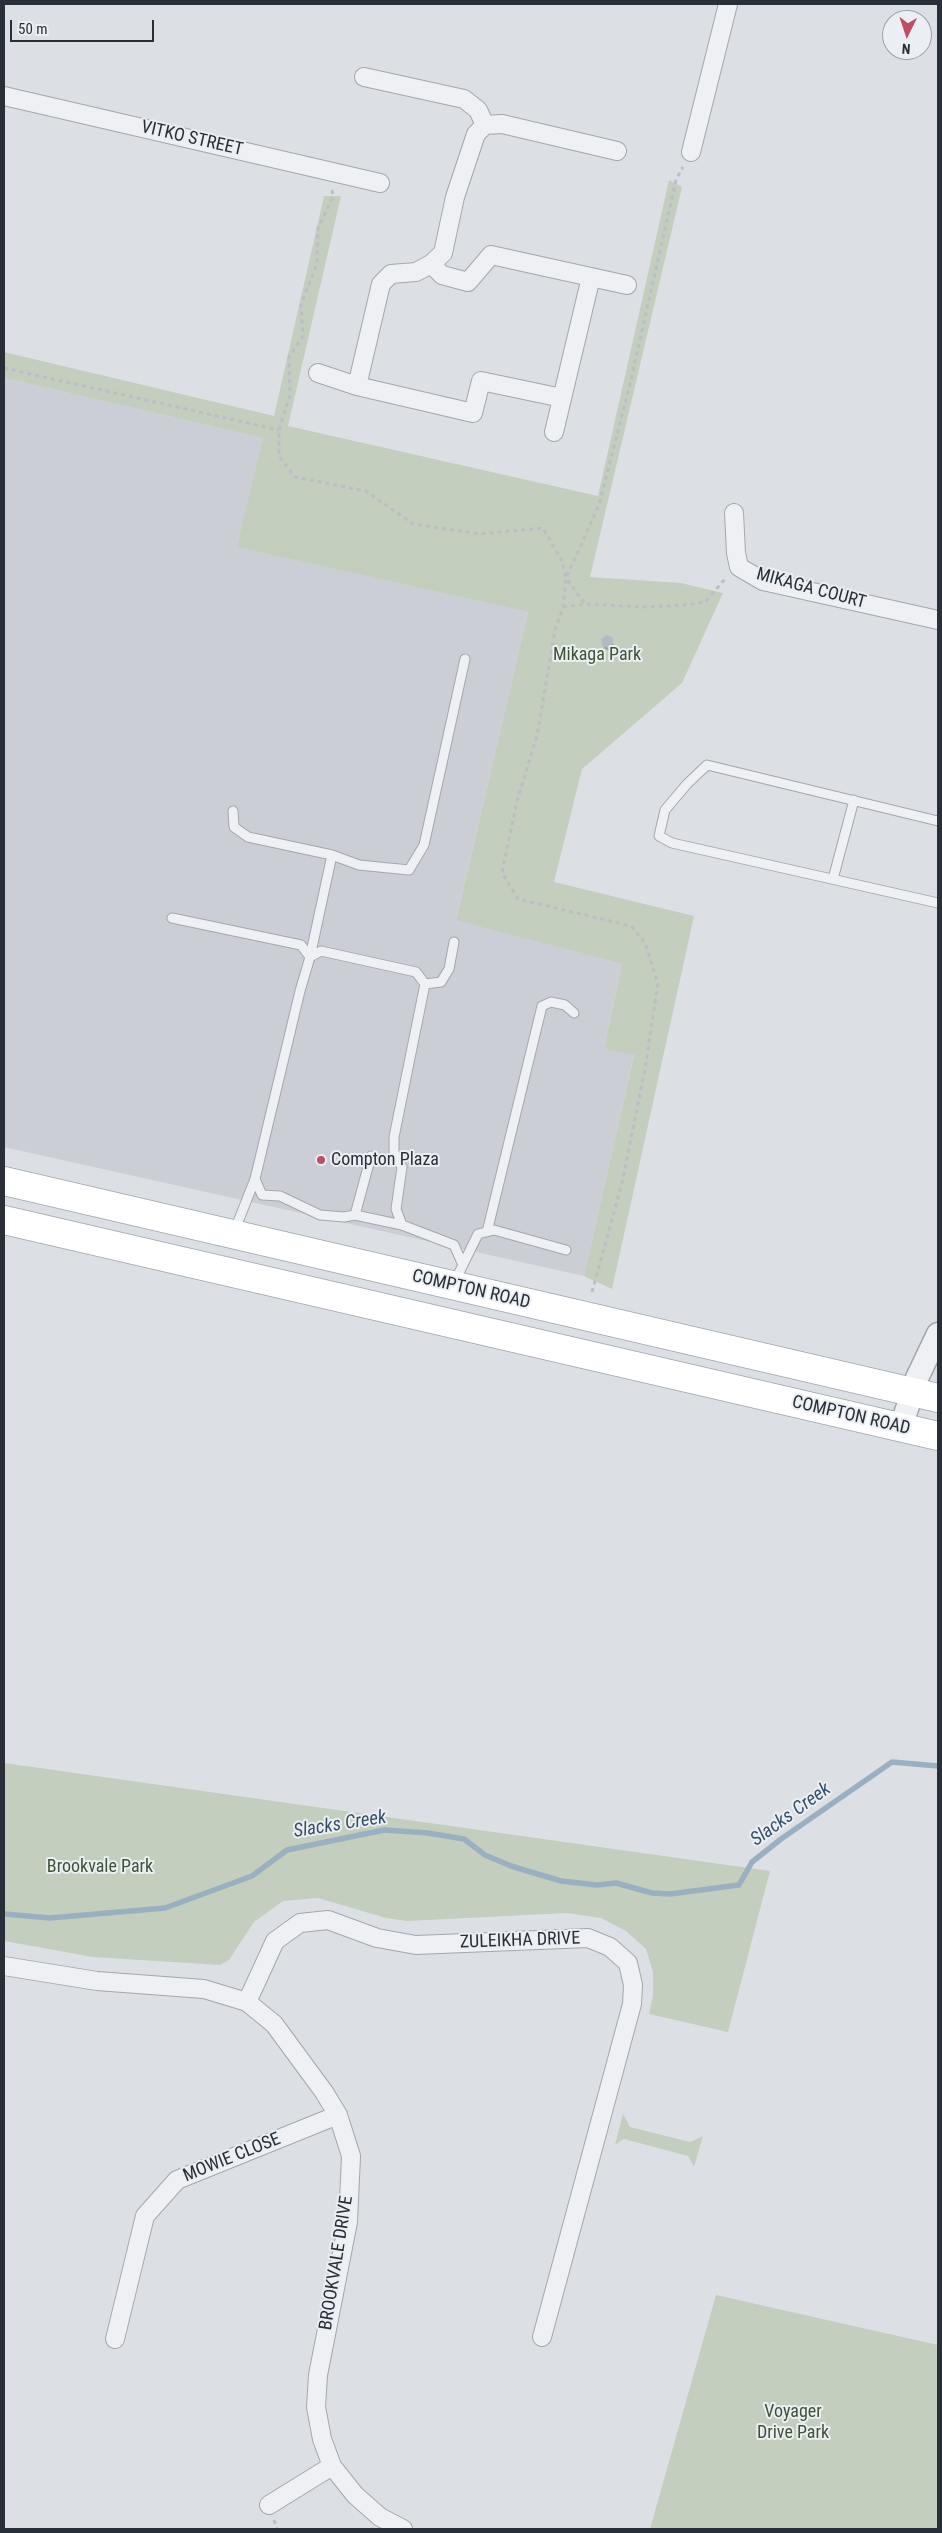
<!DOCTYPE html>
<html>
<head>
<meta charset="utf-8">
<style>
	body { margin:0 }
	#map { position:relative; width:942px; height:2533px; overflow:hidden; background:#dce0e5; font-family:"Roboto Condensed",sans-serif }
	canvas { display:block }
	.frame { position:absolute; inset:0; border:5px solid #282f39; pointer-events:none }
	.north { position:absolute; left:882px; top:10px; width:50px; height:50px; box-sizing:border-box; background:#ebeff3; border:1px solid #9da2a9; border-radius:50%; rotate:184deg; font-size:14px; font-weight:700; line-height:20px; text-align:center; color:#282f39 }
	.north::after { content:''; display:block; margin:auto; width:18px; height:22px; background:#be4d66; clip-path:polygon(50% 0,100% 100%,50% 72%,0 100%) }
	.scale { position:absolute; left:10px; top:20px; width:144px; height:22px; box-sizing:border-box; border:2px solid #282f39; border-top:0; padding-left:6px; font-size:15px; line-height:18px; white-space:nowrap; color:#282f39; -webkit-text-stroke:4px #ebeff3; paint-order:stroke }
</style>
</head>
<body>
<div id="map">
<canvas width="942" height="2533"></canvas>
<div class="frame"></div>
<div class="north">N</div>
<div class="scale">50 m</div>
</div>
<script>
const g = document.querySelector('canvas').getContext('2d');
g.lineJoin = 'round';
function fill(path, color) {
  g.fillStyle = color;
  g.fill(path, 'evenodd');
}
function toPath(rows) {
  const path = new Path2D();
  for (const r of rows) {
    path.moveTo(r[0], r[1]);
    for (let i = 2; i < r.length; i += 2) path.lineTo(r[i], r[i + 1]);
  }
  return path;
}
function trace(path, color, width, dash) {
  g.strokeStyle = color;
  g.lineWidth = width;
  g.lineCap = dash ? 'butt' : 'round';
  g.setLineDash(dash || []);
  g.stroke(path);
}
function write(font, color, halo, rows, align = 'center') {
  g.font = font + ' "Roboto Condensed",sans-serif';
  g.lineWidth = 4;
  g.setLineDash([]);
  g.textBaseline = 'middle';
  g.strokeStyle = halo;
  g.fillStyle = color;
  for (const [text, x, y, turn = 0] of rows) {
    g.save();
    g.translate(x, y);
    g.rotate((+turn || 0) * Math.PI / 180);
    g.textAlign = isNaN(turn) ? turn : align;
    if (halo) g.strokeText(text, 0, 0);
    g.fillText(text, 0, 0);
    g.restore();
  }
}
fill(toPath([
	[4,378,263,438,238,547,528,612,456,919,622,964,604,1047,634,1054,584,1276,4,1147]
]), '#cbcfd5');
fill(toPath([
	[669,180,682,187,590,577,681,583,723,593,682,683,582,769,554,882,694,916,612,1289,584,1276,634,1055,604,1048,622,964,456,920,528,612,237,547,263,438,4,378,4,352,274,416,324,196,341,196,288,426,598,496],
	[4,1763,770,1871,728,2032,649,2014,653,1996,653,1972,646,1949,626,1931,601,1918,567,1913,407,1921,386,1918,318,1898,283,1901,254,1922,229,1960,220,1965,93,1957,4,1941],
	[623,2114,630,2127,690,2142,703,2136,694,2167,688,2156,624,2139,615,2145],
	[716,2295,938,2345,938,2529,650,2529]
]), '#c3cebe');
fill(toPath([
	[612,639,614,647,611,651,605,649,603,645]
]), '#0003');
trace(toPath([
	[4,1914,50,1918,165,1908,252,1876,287,1850,384,1830,428,1833,464,1839,485,1855,511,1866,561,1881,597,1885,616,1883,652,1893,670,1894,739,1885,752,1862,781,1839,892,1762,938,1766]
]), '#9ab0c1', 5.5);
fill(toPath([
	[607,635,613,638,613,643,609,648,602,646,601,639]
]), '#b4bac1');
const service = toPath([
	[233,811,234,827,248,837,332,855],
	[938,821,707,765,687,784,665,810,659,836,672,843,938,903],
	[833,879,854,800],
	[172,918,301,945,310,957],
	[310,957,332,855,359,865,409,870,424,845,465,659],
	[425,984,441,982,449,969,454,942],
	[371,1156,355,1215,344,1217,320,1215,280,1196,262,1195,255,1179,300,991,310,957,321,951,416,972,425,984,394,1137,394,1153,402,1167,396,1209,402,1225,454,1245,462,1263],
	[355,1215,402,1225],
	[234,1232,255,1179],
	[487,1232,542,1006,551,1002,565,1005,574,1013],
	[454,1283,478,1234,494,1230,566,1250]
]);
const minor = toPath([
	[364,77,464,99,478,110,485,125],
	[4,96,380,183],
	[691,152,728,4],
	[431,264,442,275,468,282,491,255,627,285],
	[318,373,357,386,473,413,481,381,562,398],
	[357,386,381,284,391,274,416,272,431,264,443,253,455,197,476,134,485,125,502,124,617,151],
	[554,432,591,277],
	[734,513,736,553,739,567,763,581,938,620],
	[4,1966,97,1981,204,1989,247,2002,274,2024,324,2092,338,2115,351,2156,348,2222,318,2375,316,2407,322,2439,332,2466,355,2495,380,2517,403,2529],
	[247,2002,275,1941,300,1923,328,1920,377,1938,416,1945,588,1938,610,1947,628,1963,633,1985,632,2004,542,2337],
	[115,2339,145,2216,177,2180,338,2115],
	[269,2505,332,2466]
]);
const tertiary = toPath([
	[901,1427,917,1378,938,1334]
]);
const primary = toPath([
	[4,1181,938,1398],
	[4,1220,938,1436]
]);
trace(service, '#a2a7ae', 11);
trace(minor, '#a2a7ae', 20);
trace(tertiary, '#a2a7ae', 25);
trace(primary, '#9da5af', 30);
trace(toPath([
	[332,190,333,197,318,228,317,264,301,304,303,336,289,357,290,395,279,430,279,456,295,477,366,491,413,524,480,534,543,528,562,561,566,578,585,604],
	[4,368,279,430],
	[563,607,585,604,646,607,685,605,705,602,726,578],
	[592,1292,622,1183,645,1069,658,983,645,943,631,926,518,899,502,873,517,801,537,736,555,630,563,607,566,578,599,505,629,388,676,180,683,167],
	[274,2520,277,2529]
]), '#bbbec3', 3, [4, 4]);
trace(service, '#eef0f3', 9);
trace(minor, '#eef0f3', 18);
trace(tertiary, '#eef0f3', 22);
trace(primary, '#fff', 28);
for (const [x, y, r, color] of [
	[321,1160,5,"#be4d66"]
]) {
  const dot = new Path2D();
  dot.arc(x, y, r, 0, 2 * Math.PI);
  g.fillStyle = color;
  g.fill(dot);
  trace(dot, '#ebeff3', 2);
}
write('18px', '#282f39', '#ebeff3', [
	["VITKO STREET",192,139,13],
	["MIKAGA COURT",811,589,15],
	["COMPTON ROAD",471,1290,13],
	["COMPTON ROAD",851,1416,13],
	["ZULEIKHA DRIVE",520,1941,-2],
	["MOWIE CLOSE",232,2158,-22],
	["BROOKVALE DRIVE",337,2263,-81]
]);
write('18px', '#3e5336', '#ebeff3', [
	["Mikaga Park",597,655],
	["Brookvale Park",100,1867],
	["Voyager",793,2412],
	["Drive Park",793,2433]
]);
write('18px', '#282f39', '#ebeff3', [
	["Compton Plaza",331,1160]
], 'left');
write('italic 19px', '#365068', '#ebeff3', [
	["Slacks Creek",791,1815,-36],
	["Slacks Creek",340,1825,-9]
]);
</script>
</body>
</html>
